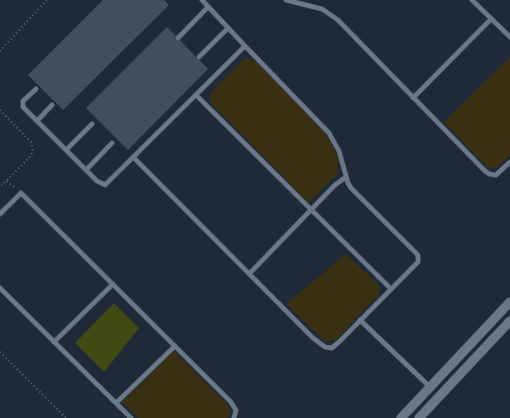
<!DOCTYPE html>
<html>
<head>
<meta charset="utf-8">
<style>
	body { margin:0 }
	canvas { display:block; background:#1f2a38 }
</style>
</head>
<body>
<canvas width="510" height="418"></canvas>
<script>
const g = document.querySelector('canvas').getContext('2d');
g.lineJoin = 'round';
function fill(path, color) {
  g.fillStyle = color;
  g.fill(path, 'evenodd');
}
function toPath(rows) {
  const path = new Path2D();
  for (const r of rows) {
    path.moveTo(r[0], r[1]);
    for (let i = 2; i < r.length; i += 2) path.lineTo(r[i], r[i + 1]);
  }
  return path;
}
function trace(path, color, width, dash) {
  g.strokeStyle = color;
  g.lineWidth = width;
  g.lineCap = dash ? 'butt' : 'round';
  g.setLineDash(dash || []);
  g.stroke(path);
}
fill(toPath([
	[114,303,139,328,104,372,75,343]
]), '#424a14');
fill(toPath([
	[246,57,254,60,324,131,334,149,338,157,338,173,309,203,210,102,210,93],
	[510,57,510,155,498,167,493,168,487,167,444,122],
	[346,254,379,285,380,293,336,340,326,342,286,304],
	[174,351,225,402,231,411,228,418,138,418,122,402]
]), '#383010');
fill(toPath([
	[103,0,164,0,169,5,63,110,28,75],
	[167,27,208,69,128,150,86,108]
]), '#424e5d');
const service = toPath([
	[202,0,245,46],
	[286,0,322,9,338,20,484,170,489,174,496,175,510,162],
	[472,0,510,37],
	[178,38,208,7],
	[199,57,228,28],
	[36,89,23,101,23,107,97,181,105,185,245,46,329,133,339,151,348,183,351,188,418,255,418,262,339,342,332,348,325,347,313,338,133,157],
	[196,95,391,289],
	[413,98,491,19],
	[37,121,52,105],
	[66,150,92,124],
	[86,170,112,143],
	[0,214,21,193,230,401,236,410,234,418],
	[249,274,335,185,346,177],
	[0,288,131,418],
	[360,320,430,387],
	[54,342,113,284],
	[116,403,175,346]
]);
const minor = toPath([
	[401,418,510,302],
	[419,418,510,321]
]);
trace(service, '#3c4551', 5.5);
trace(minor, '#3c4551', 10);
trace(toPath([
	[0,51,47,0],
	[0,110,31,142,33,151,30,157,0,187],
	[7,181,15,188],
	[0,352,66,418]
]), '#626c78', 2, [1, 3]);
trace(service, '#6b7889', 4.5);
trace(minor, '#6b7889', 9);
</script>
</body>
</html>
